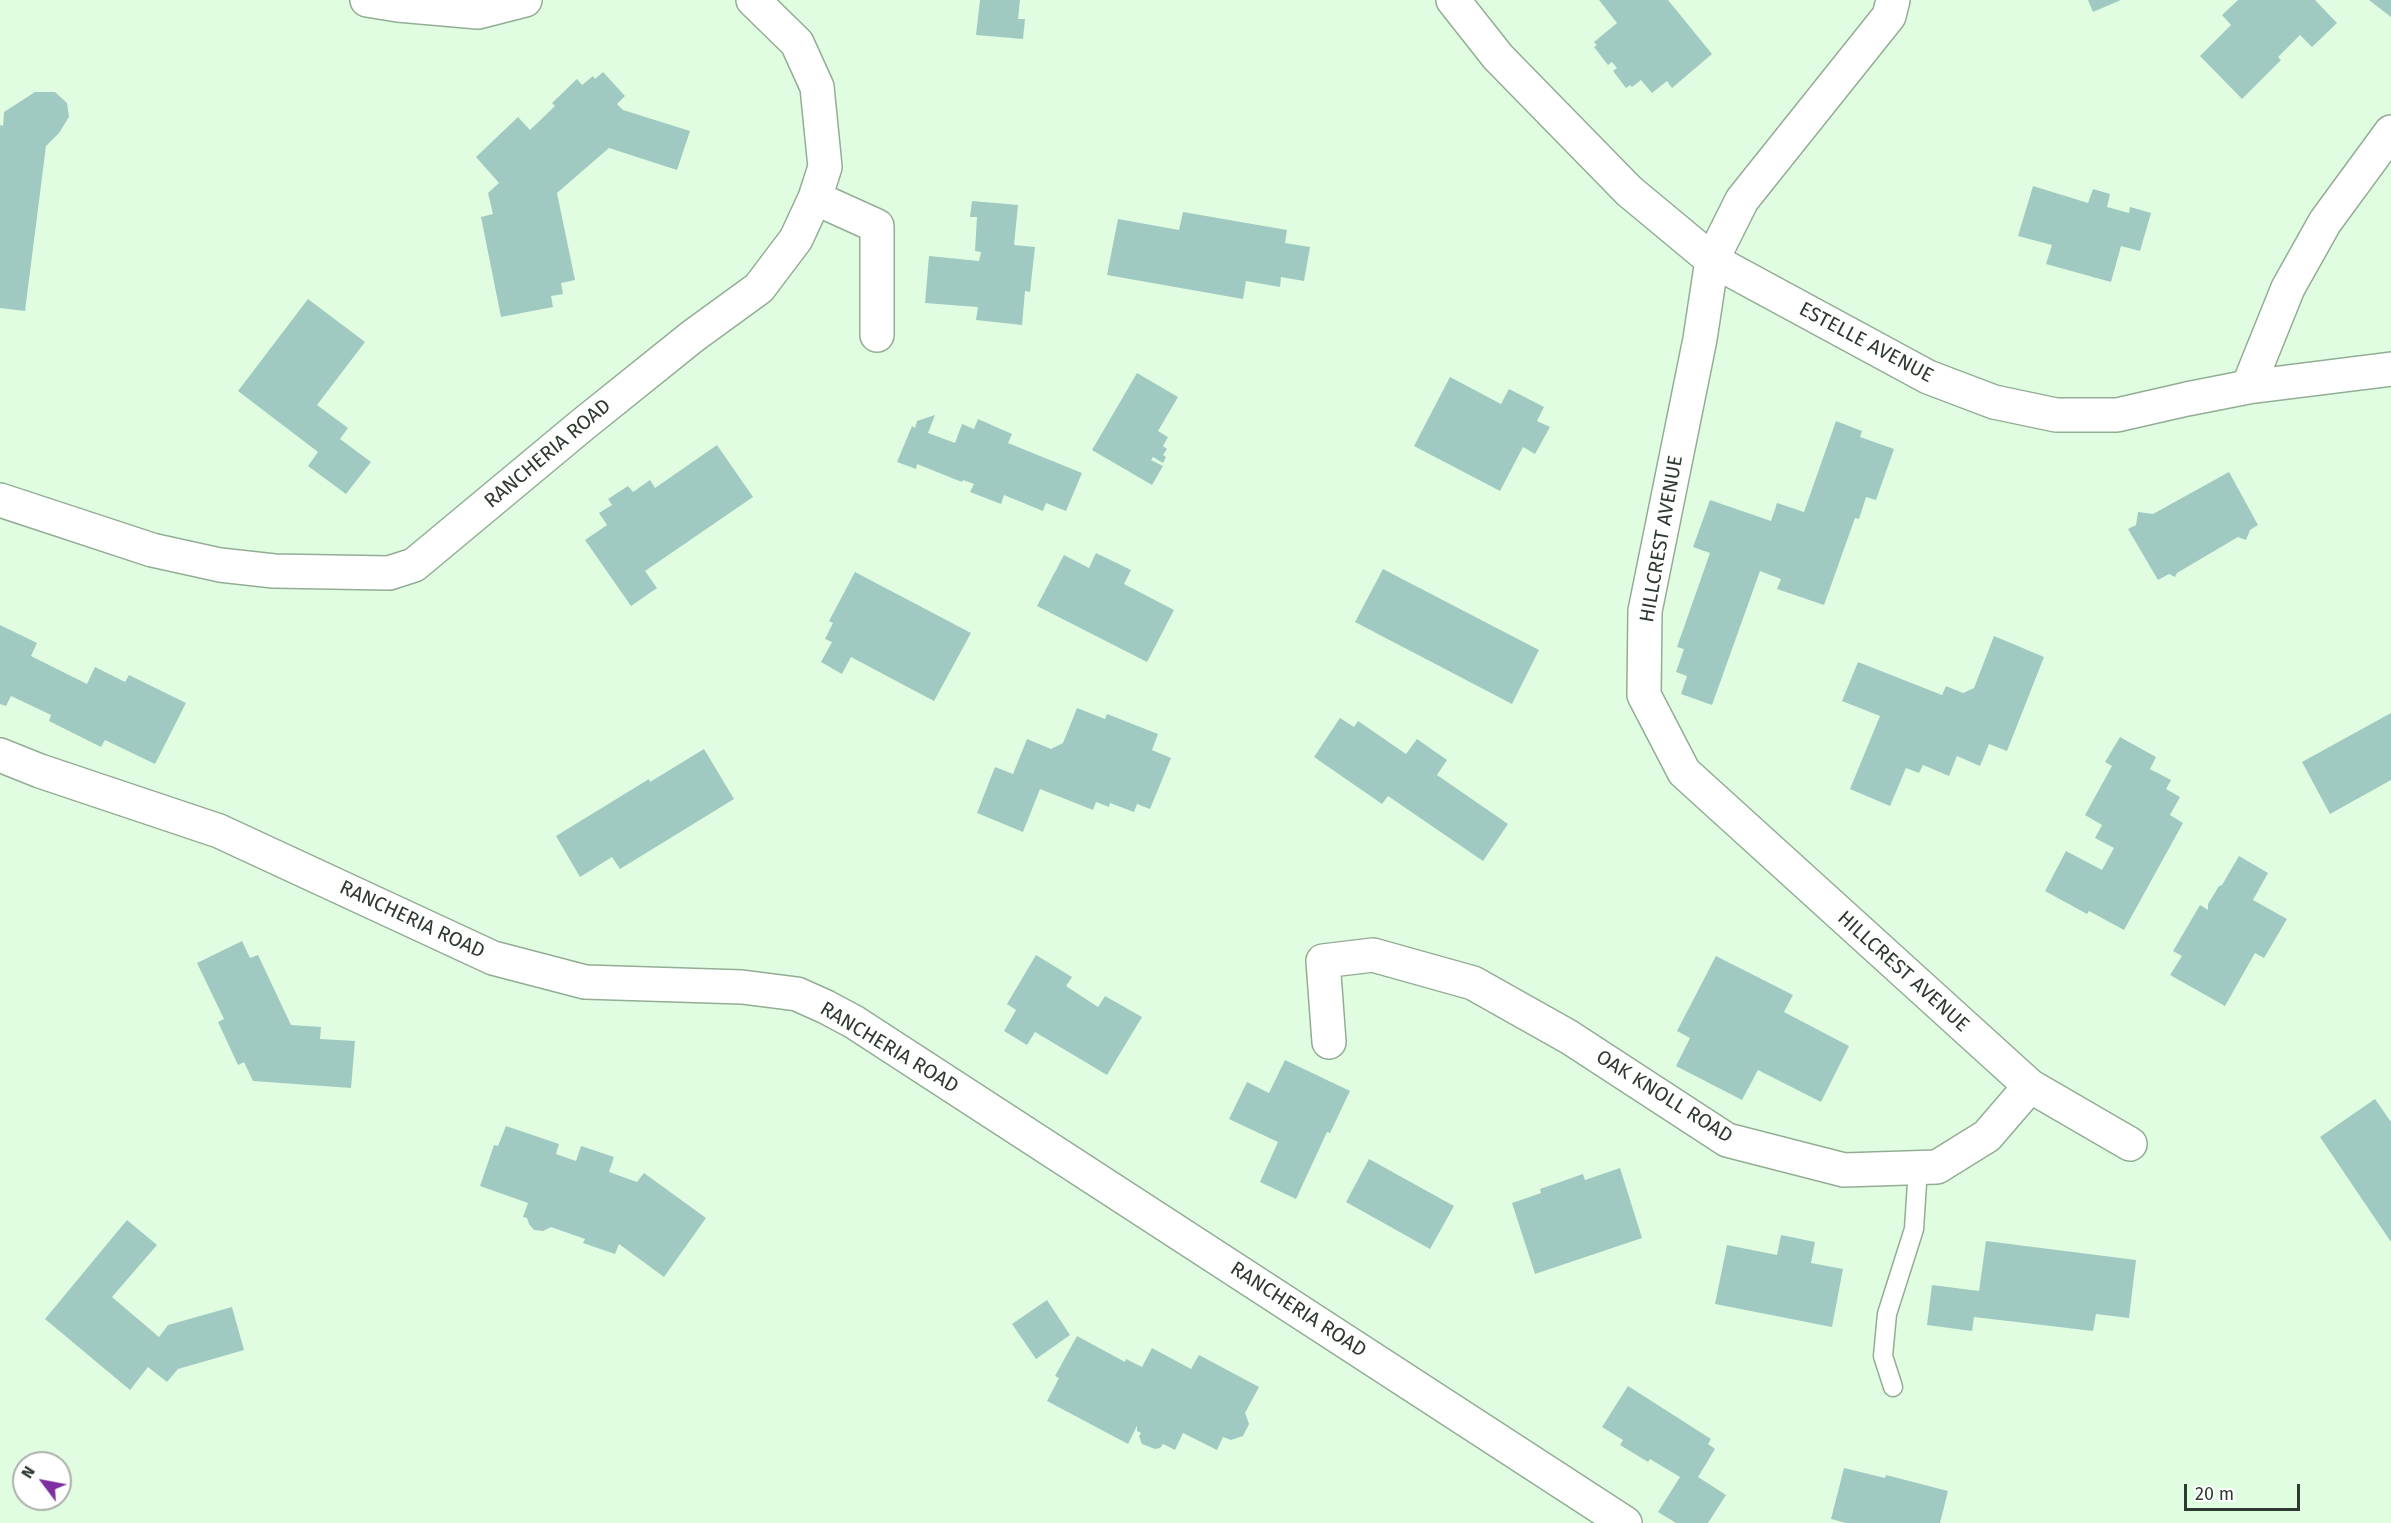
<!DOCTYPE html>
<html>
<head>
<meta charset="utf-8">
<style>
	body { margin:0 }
	#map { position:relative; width:2391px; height:1523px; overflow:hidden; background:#e0fde2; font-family:"Fira Sans",sans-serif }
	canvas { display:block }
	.north { position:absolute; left:12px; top:1451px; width:60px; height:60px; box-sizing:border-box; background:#fff; border:2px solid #abb0ac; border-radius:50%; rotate:302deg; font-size:16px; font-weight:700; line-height:24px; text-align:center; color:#2e392f }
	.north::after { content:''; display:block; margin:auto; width:21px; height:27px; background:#7f30a0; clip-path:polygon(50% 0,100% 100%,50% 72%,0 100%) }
	.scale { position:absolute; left:2184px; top:1484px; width:116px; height:27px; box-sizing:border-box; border:3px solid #2e392f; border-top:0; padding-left:8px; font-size:18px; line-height:21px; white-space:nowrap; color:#2e392f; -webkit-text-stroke:4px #fff; paint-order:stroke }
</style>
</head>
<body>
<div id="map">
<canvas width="2391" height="1523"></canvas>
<div class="north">N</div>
<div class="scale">20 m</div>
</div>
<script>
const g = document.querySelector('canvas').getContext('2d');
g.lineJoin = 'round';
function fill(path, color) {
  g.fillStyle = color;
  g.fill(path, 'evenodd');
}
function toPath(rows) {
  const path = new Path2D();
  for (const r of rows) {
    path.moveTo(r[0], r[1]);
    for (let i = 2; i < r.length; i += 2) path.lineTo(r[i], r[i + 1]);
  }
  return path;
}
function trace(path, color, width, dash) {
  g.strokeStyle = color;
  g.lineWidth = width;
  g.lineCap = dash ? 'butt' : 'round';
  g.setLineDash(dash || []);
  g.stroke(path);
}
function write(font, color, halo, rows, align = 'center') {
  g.font = font + ' "Fira Sans",sans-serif';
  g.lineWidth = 4.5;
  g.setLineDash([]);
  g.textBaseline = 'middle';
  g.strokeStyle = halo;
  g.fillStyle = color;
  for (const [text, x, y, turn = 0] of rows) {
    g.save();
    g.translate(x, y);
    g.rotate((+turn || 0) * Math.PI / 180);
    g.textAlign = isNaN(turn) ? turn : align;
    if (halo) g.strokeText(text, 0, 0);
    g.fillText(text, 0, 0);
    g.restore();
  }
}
fill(toPath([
	[980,0,1020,0,1018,19,1025,19,1023,39,976,35],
	[1599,0,1668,0,1712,54,1672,88,1667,81,1652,93,1641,80,1632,87,1630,85,1626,88,1613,71,1617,68,1612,62,1608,65,1594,47,1597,45,1594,42,1617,23],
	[2088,0,2121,0,2093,12],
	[2238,0,2315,0,2337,23,2312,47,2300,35,2278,57,2281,60,2242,99,2200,56,2231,25,2222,15],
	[2369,0,2391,0,2391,17],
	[603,72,625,96,617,104,623,110,690,131,677,170,609,148,557,193,575,280,561,283,563,294,551,296,553,307,501,317,481,217,493,214,488,193,499,183,476,157,518,117,530,130,555,106,552,103,577,79,582,85,593,76,595,79],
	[35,92,55,92,67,103,69,117,59,133,46,146,25,311,0,308,0,125,3,126,4,112],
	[2033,186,2088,203,2093,189,2110,194,2107,207,2129,213,2130,207,2151,213,2140,251,2121,246,2111,282,2046,264,2052,245,2018,236],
	[972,201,1018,205,1014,245,1035,247,1030,292,1025,291,1022,325,976,320,978,307,925,303,929,256,979,261,981,252,975,251,977,217,970,217],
	[1183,212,1287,230,1285,243,1310,247,1304,281,1281,277,1280,287,1246,281,1243,299,1107,275,1118,219,1179,230],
	[308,299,365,342,317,405,348,428,340,439,371,462,346,494,308,466,318,452,238,391],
	[1137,373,1178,397,1158,431,1168,437,1163,446,1167,449,1163,455,1166,457,1163,463,1153,457,1151,460,1163,466,1152,485,1092,450],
	[1450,377,1501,404,1509,389,1544,407,1537,421,1550,427,1535,454,1523,447,1500,491,1414,446],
	[935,415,928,433,955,443,962,424,974,429,978,419,1012,434,1008,443,1082,473,1066,511,1046,503,1043,511,1004,495,1001,504,970,492,974,484,963,480,962,482,917,464,916,469,897,462,912,426,915,428,917,421],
	[1836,421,1862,431,1860,437,1894,449,1876,500,1866,497,1859,519,1855,518,1824,605,1777,589,1781,579,1760,571,1712,705,1681,694,1687,676,1676,672,1684,649,1677,647,1710,553,1693,547,1710,500,1771,521,1777,503,1804,512],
	[717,445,753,497,645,571,657,588,631,606,585,540,607,525,599,513,612,505,608,499,628,486,633,492,650,480,655,488],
	[2229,472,2258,525,2250,530,2246,540,2238,537,2177,573,2175,577,2169,574,2158,580,2128,529,2136,525,2138,512,2153,514],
	[1096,553,1131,570,1124,584,1174,610,1147,662,1037,606,1064,555,1089,568],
	[1383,569,1539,650,1512,704,1355,622],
	[855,572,971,633,934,701,851,657,842,674,821,662,832,642,825,639,833,623,829,621],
	[0,625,37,643,31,656,87,684,95,667,125,682,129,675,186,703,155,764,105,740,101,747,49,721,51,715,11,696,6,706,0,704],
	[1994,636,2044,657,2007,751,1989,744,1980,766,1957,756,1949,776,1923,765,1919,773,1906,768,1890,806,1850,789,1880,716,1842,701,1858,662,1942,695,1946,686,1963,693,1974,688],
	[1077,708,1105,719,1107,714,1158,734,1152,750,1171,758,1150,809,1137,804,1134,812,1110,803,1109,807,1096,802,1093,810,1040,789,1023,832,977,813,995,767,1013,774,1027,739,1051,749,1063,743],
	[2391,713,2391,780,2330,814,2302,762],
	[1340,718,1354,727,1358,721,1406,754,1417,739,1447,760,1437,775,1508,824,1483,861,1388,796,1382,804,1314,757],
	[2120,737,2156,757,2150,769,2171,780,2166,789,2180,797,2170,815,2183,823,2124,930,2089,911,2087,914,2045,891,2066,851,2102,870,2114,848,2095,838,2102,825,2085,815,2112,766,2105,762],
	[704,749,734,799,620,869,612,857,580,877,556,836,649,779,650,782],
	[2239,856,2268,873,2253,900,2287,919,2264,958,2255,953,2225,1006,2170,975,2182,956,2173,951,2200,905,2208,910,2208,904,2219,886,2222,885],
	[242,941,250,958,258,955,291,1025,321,1027,320,1039,355,1041,351,1088,253,1081,244,1062,238,1065,218,1022,224,1019,197,963],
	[1036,955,1072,977,1066,986,1098,1007,1105,996,1142,1017,1107,1075,1035,1032,1027,1045,1004,1031,1016,1010,1007,1004],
	[1716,956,1793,995,1784,1012,1849,1046,1821,1102,1758,1070,1742,1100,1676,1066,1690,1038,1677,1031],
	[1285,1060,1350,1091,1330,1133,1327,1132,1296,1199,1260,1182,1278,1142,1229,1119,1247,1082,1269,1093],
	[2375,1099,2391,1122,2391,1242,2320,1137],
	[506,1126,559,1144,556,1154,576,1161,581,1146,614,1157,609,1172,637,1182,644,1173,706,1218,664,1277,619,1244,615,1254,583,1243,585,1239,551,1227,543,1231,534,1230,529,1224,527,1218,523,1217,528,1203,480,1186,494,1145,498,1146],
	[1369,1159,1454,1206,1430,1249,1346,1202],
	[1620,1168,1642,1238,1535,1274,1512,1203,1541,1193,1540,1189,1583,1174,1585,1180],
	[127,1220,157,1245,112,1297,159,1337,168,1325,232,1307,244,1350,178,1369,167,1382,148,1367,130,1390,45,1319],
	[1781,1235,1815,1242,1811,1263,1843,1269,1832,1327,1715,1304,1727,1245,1777,1255],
	[1986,1241,2136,1260,2129,1318,2096,1314,2093,1331,1974,1317,1972,1331,1927,1325,1932,1285,1979,1291],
	[1047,1300,1070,1335,1036,1359,1012,1324],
	[1077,1336,1125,1362,1126,1359,1142,1367,1152,1348,1191,1369,1199,1355,1259,1387,1245,1413,1249,1424,1243,1436,1231,1440,1223,1437,1217,1450,1183,1433,1175,1450,1163,1444,1160,1448,1155,1449,1142,1444,1139,1436,1141,1433,1137,1431,1137,1426,1128,1444,1047,1401,1059,1378,1055,1376],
	[1628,1386,1711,1439,1708,1444,1715,1449,1698,1477,1726,1495,1708,1523,1676,1523,1658,1512,1680,1477,1650,1459,1648,1462,1620,1445,1623,1440,1602,1427],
	[1844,1468,1885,1478,1886,1475,1948,1491,1940,1523,1846,1523,1831,1519]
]), '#a0cac1');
const lane = toPath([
	[1893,1387,1883,1356,1887,1314,1914,1229,1918,1168]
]);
const street = toPath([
	[367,0,398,5,478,12,525,0],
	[1453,0,1498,57,1629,191,1712,260,1928,377,1994,402,2056,415,2117,415,2187,399,2248,387,2391,369],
	[1893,0,1889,16,1742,200,1712,260,1700,339,1645,611,1644,695,1684,772,2030,1086],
	[815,198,877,226,877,335],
	[2248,387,2288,288,2325,222,2391,132],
	[0,500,152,550,220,565,274,571,389,573,414,565,581,426,693,336,759,288,796,239,815,198,825,167,817,87,797,43,753,0],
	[0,755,40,771,219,831,493,958,585,982,742,987,797,994,826,1007,854,1022,1625,1523],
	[1329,1042,1323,961,1373,955,1473,983,1569,1037,1727,1140,1844,1170,1937,1167,1987,1136,2030,1086,2130,1144]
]);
trace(lane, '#92ad94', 21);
trace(street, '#92ad94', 36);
trace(lane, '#fff', 18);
trace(street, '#fff', 33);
write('20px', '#2e392f', '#fff', [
	["ESTELLE AVENUE",1866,343,28],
	["RANCHERIA ROAD",548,454,-40],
	["HILLCREST AVENUE",1662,539,-80],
	["RANCHERIA ROAD",412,920,25],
	["HILLCREST AVENUE",1903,972,42],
	["RANCHERIA ROAD",889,1048,31],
	["OAK KNOLL ROAD",1664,1097,32],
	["RANCHERIA ROAD",1298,1310,33]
]);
</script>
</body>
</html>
